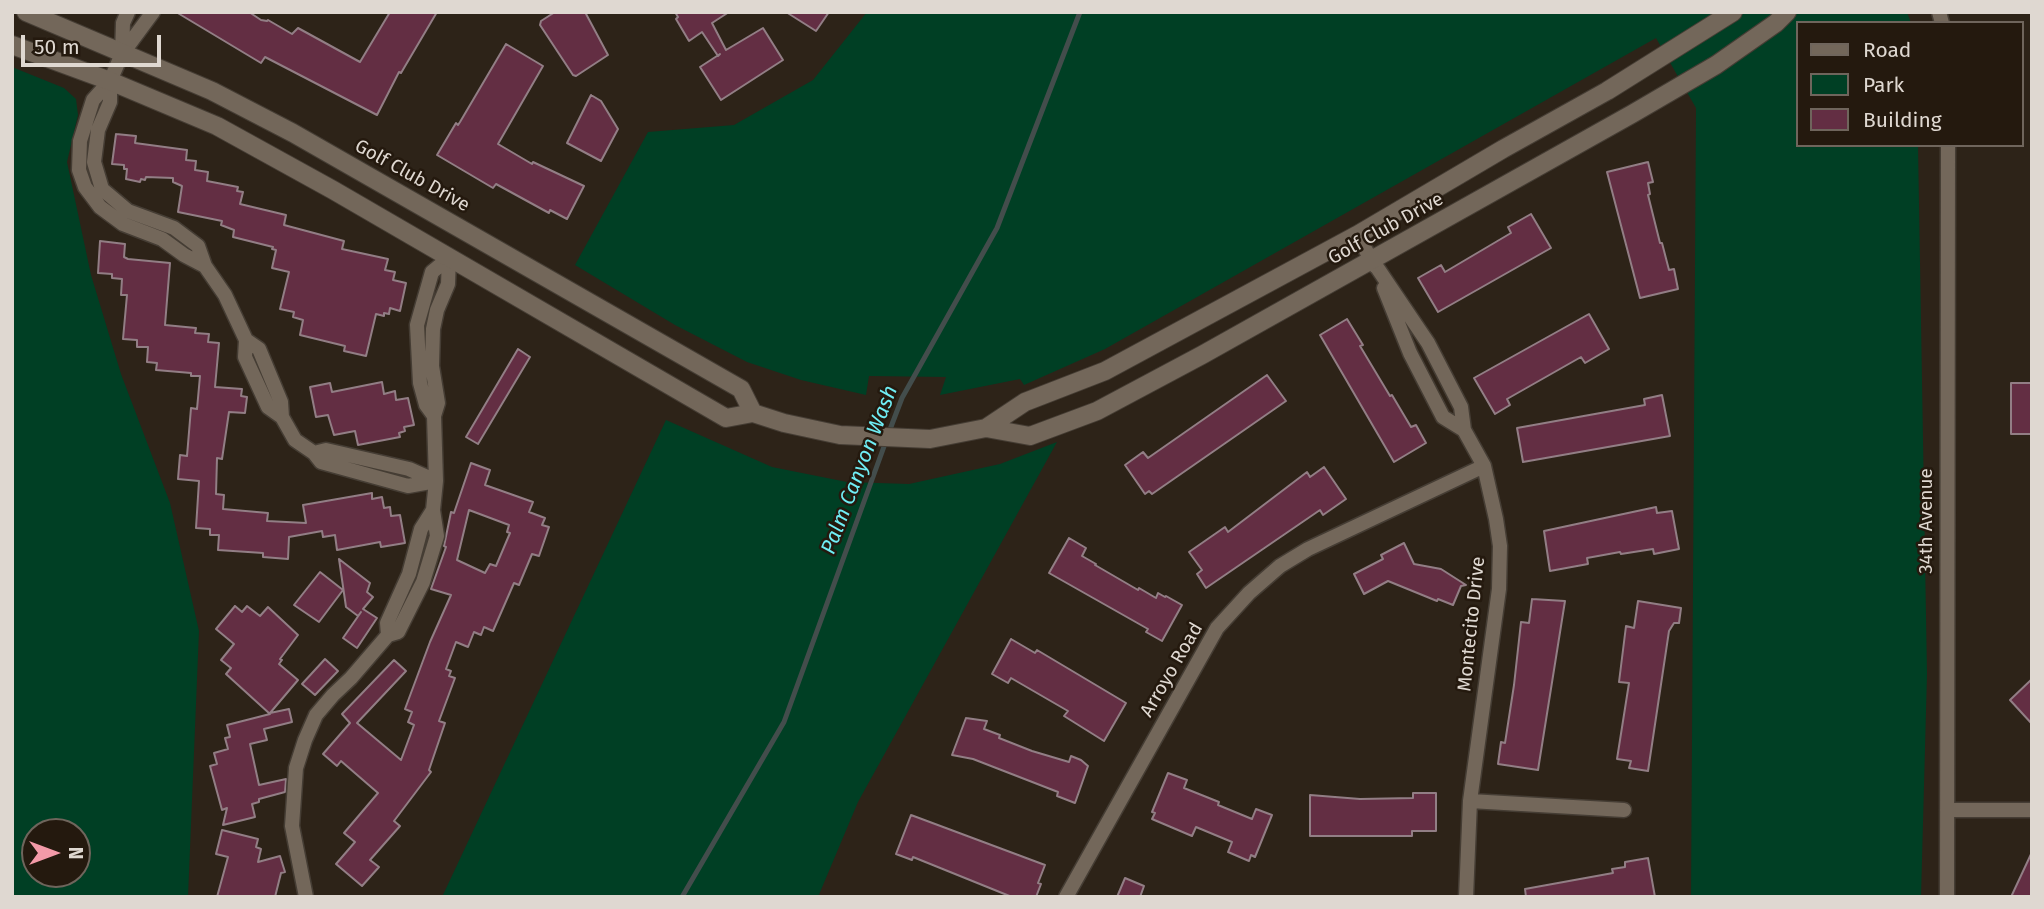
<!DOCTYPE html>
<html>
<head>
<meta charset="utf-8">
<style>
	body { margin:0 }
	#map { position:relative; width:2044px; height:909px; overflow:hidden; background:#2d2318; font-family:"Fira Sans",sans-serif }
	canvas { display:block }
	.frame { position:absolute; inset:0; border:14px solid #dfd8d1; pointer-events:none }
	.legend { position:absolute; left:1796px; top:21px; width:228px; height:126px; box-sizing:border-box; background:#24190e; border:2px solid #6f655c; margin:0; padding:9px 12px; list-style:none; font-size:21px; color:#dfd8d1 }
	.legend li { display:flex; align-items:center; gap:14px; height:35px }
	.legend b { width:35px; border:2px solid #6f655c }
	.north { position:absolute; left:21px; top:818px; width:70px; height:70px; box-sizing:border-box; background:#24190e; border:2px solid #6f655c; border-radius:50%; rotate:90deg; font-size:19px; font-weight:700; line-height:28px; text-align:center; color:#dfd8d1 }
	.north::after { content:''; display:block; margin:auto; width:24px; height:32px; background:#f39aa8; clip-path:polygon(50% 0,100% 100%,50% 72%,0 100%) }
	.scale { position:absolute; left:21px; top:35px; width:140px; height:32px; box-sizing:border-box; border:4px solid #dfd8d1; border-top:0; padding-left:9px; font-size:21px; line-height:24px; white-space:nowrap; color:#dfd8d1; -webkit-text-stroke:5px #24190e; paint-order:stroke }
</style>
</head>
<body>
<div id="map">
<canvas width="2044" height="909"></canvas>
<div class="frame"></div>
<ul class="legend">
<li><b style="height:9px;background:#73675a"></b>Road</li>
<li><b style="height:19px;background:#003f24"></b>Park</li>
<li><b style="height:19px;background:#632e43"></b>Building</li>
</ul>
<div class="north">N</div>
<div class="scale">50 m</div>
</div>
<script>
const g = document.querySelector('canvas').getContext('2d');
g.lineJoin = 'round';
function fill(path, color) {
  g.fillStyle = color;
  g.fill(path, 'evenodd');
}
function toPath(rows) {
  const path = new Path2D();
  for (const r of rows) {
    path.moveTo(r[0], r[1]);
    for (let i = 2; i < r.length; i += 2) path.lineTo(r[i], r[i + 1]);
  }
  return path;
}
function trace(path, color, width, dash) {
  g.strokeStyle = color;
  g.lineWidth = width;
  g.lineCap = dash ? 'butt' : 'round';
  g.setLineDash(dash || []);
  g.stroke(path);
}
function write(font, color, halo, rows, align = 'center') {
  g.font = font + ' "Fira Sans",sans-serif';
  g.lineWidth = 5;
  g.setLineDash([]);
  g.textBaseline = 'middle';
  g.strokeStyle = halo;
  g.fillStyle = color;
  for (const [text, x, y, turn = 0] of rows) {
    g.save();
    g.translate(x, y);
    g.rotate((+turn || 0) * Math.PI / 180);
    g.textAlign = isNaN(turn) ? turn : align;
    if (halo) g.strokeText(text, 0, 0);
    g.fillText(text, 0, 0);
    g.restore();
  }
}
fill(toPath([
	[867,12,1907,12,1911,23,1797,23,1797,145,1918,145,1927,674,1921,897,1691,897,1696,108,1656,38,1105,349,1024,385,1020,379,940,395,946,377,869,376,866,395,801,380,747,362,675,325,575,265,648,132,734,125,813,80],
	[12,67,64,88,76,99,78,115,67,162,91,275,121,374,170,503,199,631,188,897,12,897],
	[35,832,77,832,77,874,35,874],
	[666,420,772,467,847,482,909,484,1000,464,1057,442,858,802,818,897,442,897]
]), '#003f24');
trace(toPath([
	[889,432,902,398,997,228,1080,12],
	[682,897,784,722,886,441]
]), '#434d4c', 5);
const building = toPath([
	[176,12,249,12,261,20,267,21,268,20,292,34,298,28,360,62,390,12,437,12,401,73,399,72,377,115,265,57,261,63,176,12],
	[555,12,585,12,608,55,576,76,573,75,540,25,541,21,555,12],
	[675,12,729,12,712,23,726,50,763,28,783,60,721,100,700,67,720,54,718,56,702,32,689,41,676,19,678,17,675,12],
	[786,12,829,12,816,31,786,12],
	[506,44,543,66,498,144,532,164,533,162,584,186,567,219,550,210,549,213,496,184,493,188,437,155,456,123,458,125,460,122,506,44],
	[591,95,601,101,618,129,601,161,567,143,591,95],
	[116,134,136,136,135,143,187,150,186,160,196,161,195,170,208,172,207,181,238,187,237,191,243,192,240,204,286,215,284,225,344,241,342,249,388,259,385,270,395,272,393,280,406,283,400,311,390,308,389,314,384,313,384,316,376,314,366,356,344,351,345,346,300,335,303,320,293,317,294,312,280,309,289,272,272,268,276,250,272,249,273,247,233,237,234,230,221,225,222,221,178,212,182,186,173,182,173,178,146,177,145,180,141,179,140,182,126,179,127,169,124,169,124,165,112,164,116,134],
	[1648,162,1653,182,1648,183,1650,194,1648,195,1660,243,1662,243,1669,270,1674,269,1678,289,1640,298,1607,172,1648,162],
	[1531,214,1551,248,1438,312,1418,278,1441,265,1445,272,1511,233,1508,227,1531,214],
	[100,241,125,244,124,257,128,259,170,263,165,325,196,328,195,333,209,334,208,342,219,343,215,387,242,389,241,396,247,397,245,413,229,412,222,459,217,458,216,494,224,495,223,509,268,513,267,521,306,523,303,505,372,493,372,499,382,497,384,508,390,507,391,516,400,515,405,543,381,547,380,542,337,550,335,535,323,537,322,531,289,537,288,559,263,557,263,553,218,550,219,535,210,535,210,529,196,528,199,481,178,479,180,455,187,456,191,408,197,409,200,376,191,376,191,373,156,370,157,363,147,362,148,347,137,347,137,340,123,339,127,295,121,295,122,279,112,278,112,274,98,273,100,241],
	[1589,314,1609,349,1585,363,1581,357,1507,399,1510,405,1495,414,1474,378,1589,314],
	[1347,319,1363,345,1360,346,1390,396,1392,395,1411,427,1416,425,1426,443,1394,462,1320,335,1347,319],
	[518,349,530,357,478,444,466,437,518,349],
	[1267,375,1286,401,1152,494,1149,491,1145,494,1125,465,1143,452,1148,458,1267,375],
	[382,382,384,394,395,391,396,400,408,398,414,425,404,427,405,431,399,433,400,437,358,445,355,431,334,435,328,415,316,417,310,387,330,383,332,392,382,382],
	[2011,383,2032,383,2032,434,2011,434,2011,383],
	[1662,395,1670,436,1523,462,1517,428,1645,405,1644,399,1662,395],
	[471,463,490,470,485,485,533,502,529,512,545,518,542,525,549,527,539,556,532,554,519,585,514,583,493,631,484,627,481,635,474,632,468,647,456,642,446,669,451,671,449,676,455,678,439,721,445,723,429,770,431,772,394,821,400,826,370,860,379,867,362,886,336,864,355,842,344,833,378,793,341,761,337,766,323,754,350,723,342,714,394,660,406,671,357,723,401,760,414,725,408,722,412,712,405,709,430,642,451,595,431,589,446,547,444,546,451,512,454,513,471,463],
	[469,510,509,525,507,532,510,533,496,566,490,564,485,573,457,560,469,510],
	[1324,467,1346,499,1323,515,1320,510,1206,588,1197,574,1202,570,1189,552,1225,527,1228,532,1307,472,1310,477,1324,467],
	[1656,507,1657,513,1672,511,1679,549,1654,554,1653,549,1621,554,1620,552,1587,558,1588,564,1550,571,1544,531,1656,507],
	[1069,538,1086,548,1082,556,1096,564,1095,565,1138,590,1139,588,1156,598,1158,593,1165,597,1166,596,1182,605,1162,641,1146,632,1148,629,1049,573,1069,538],
	[1404,543,1414,564,1441,569,1466,585,1461,586,1453,605,1438,599,1437,601,1388,581,1364,594,1354,574,1383,559,1381,555,1404,543],
	[339,559,370,583,367,592,373,597,363,609,377,618,357,648,343,638,361,612,358,616,346,607,339,559],
	[320,572,343,590,319,622,294,605,320,572],
	[1532,599,1565,601,1538,770,1498,764,1501,742,1505,743,1514,685,1521,622,1529,623,1532,599],
	[1638,601,1681,608,1679,623,1674,623,1669,631,1648,771,1629,768,1631,761,1617,759,1629,683,1619,682,1626,626,1634,628,1638,601],
	[235,606,242,612,247,606,260,616,268,607,298,635,280,659,282,660,279,664,298,680,270,713,289,709,292,722,264,729,267,740,250,744,259,785,286,779,285,792,259,799,259,802,252,804,255,817,223,825,227,808,222,810,210,766,217,764,214,753,228,749,225,738,230,737,227,725,270,714,226,674,231,668,221,660,234,644,216,629,235,606],
	[1011,639,1035,653,1037,650,1126,703,1104,741,1064,716,1068,711,1011,678,1008,683,992,674,1011,639],
	[325,659,338,671,315,695,302,684,325,659],
	[2032,679,2032,724,2010,700,2032,679],
	[966,718,987,721,984,729,1000,735,999,738,1032,751,1069,762,1071,756,1081,760,1088,766,1075,803,1057,796,1058,792,973,759,952,755,966,718],
	[1168,773,1187,780,1184,788,1219,802,1218,805,1252,819,1256,809,1272,815,1255,857,1251,855,1249,861,1228,852,1232,842,1196,827,1192,836,1152,819,1155,813,1152,812,1168,773],
	[1413,793,1436,793,1436,831,1412,831,1412,836,1310,836,1310,795,1360,799,1413,798,1413,793],
	[911,815,1045,865,1038,883,1041,884,1036,897,1012,897,913,857,912,860,896,854,911,815],
	[222,830,258,839,256,847,261,849,258,862,280,856,285,872,281,873,275,897,217,897,228,857,216,854,222,830],
	[2032,852,2032,897,2011,897,2032,852],
	[1648,858,1655,897,1526,897,1525,889,1613,873,1612,869,1625,867,1625,862,1648,858],
	[1125,878,1144,886,1140,897,1117,897,1125,878]
]);
fill(building, '#632e43');
trace(building, '#927e85', 2);
const minor = toPath([
	[153,12,122,54,110,81,93,100,80,141,79,170,85,187,100,207,123,224,162,239,184,255,205,266],
	[1939,12,1942,23],
	[122,54,123,23,128,12],
	[110,81,110,102,98,130,94,162,102,189,128,211,174,228,198,246,205,266,225,295,246,340,245,357,268,407,282,417,295,440,314,453,321,462,408,486,436,481],
	[1357,235,1375,266],
	[1372,260,1428,343,1461,407,1464,430,1484,466,1496,519,1500,546,1499,589,1470,801,1466,897],
	[1384,288,1410,353,1443,417,1464,430],
	[246,340,259,349,281,402,282,417],
	[434,416,426,405,420,383,417,325,432,272,449,258],
	[314,453,326,450,409,469,436,481],
	[388,635,387,623,409,574,421,529,433,510],
	[1470,801,1624,810],
	[1947,810,2032,810],
	[306,897,292,826,296,768,305,740,316,715,333,695,351,678,388,635,398,632,423,582,437,536,433,510,436,481,434,416,438,403,432,366,433,329,437,310,448,284,449,258],
	[1066,897,1217,628,1249,593,1280,566,1308,549,1484,466],
	[1947,897,1948,145]
]);
const tertiary = toPath([
	[26,12,212,91,293,133,741,389,753,413],
	[12,45,110,81,217,126,333,190,726,418,753,413,784,423,840,435,930,439,986,428,1030,436,1097,411,1202,355,1632,114,1716,65,1776,23,1787,12],
	[986,428,1025,402,1105,371,1357,235,1503,149,1607,91,1733,12]
]);
trace(minor, '#453d34', 17);
trace(tertiary, '#453d34', 20);
trace(minor, '#73675a', 14);
trace(tertiary, '#73675a', 18);
write('19px', '#dfd8d1', '#24190e', [
	["Golf Club Drive",412,176,29],
	["Golf Club Drive",1386,229,-29],
	["34th Avenue",1927,521,-90],
	["Montecito Drive",1472,624,-84],
	["Arroyo Road",1172,670,-60]
]);
write('italic 21px', '#70eef5', '#24190e', [
	["Palm Canyon Wash",860,470,-69]
]);
</script>
</body>
</html>
